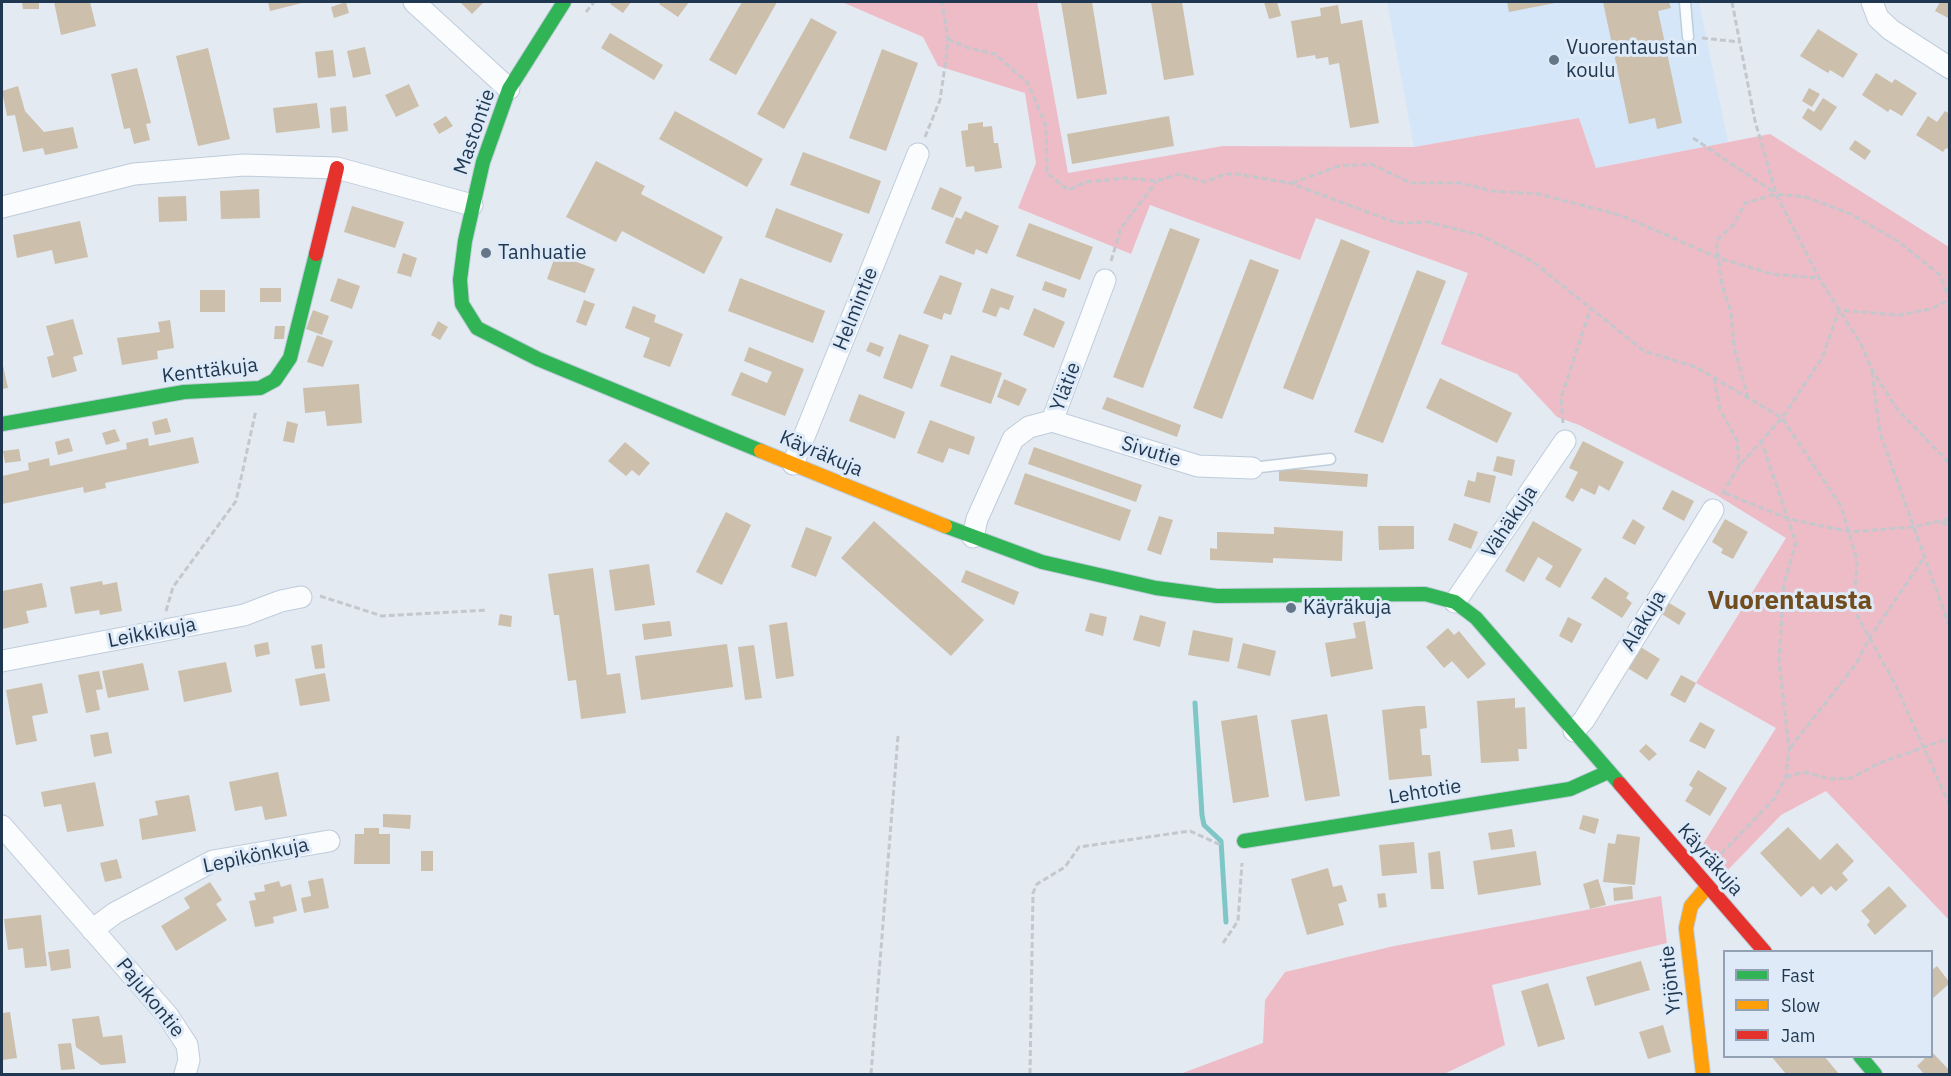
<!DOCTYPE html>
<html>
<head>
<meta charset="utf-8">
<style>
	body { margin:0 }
	#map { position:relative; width:1951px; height:1076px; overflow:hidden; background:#e4eaf1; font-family:"IBM Plex Sans",sans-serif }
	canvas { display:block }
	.frame { position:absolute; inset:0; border:3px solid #1f3750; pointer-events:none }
	.legend { position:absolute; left:1723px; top:950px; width:210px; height:108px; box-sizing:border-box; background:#deeaf7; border:2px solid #92a2b4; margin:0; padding:8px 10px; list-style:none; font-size:18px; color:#1f3750 }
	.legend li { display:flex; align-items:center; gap:12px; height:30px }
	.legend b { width:30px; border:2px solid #92a2b4 }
</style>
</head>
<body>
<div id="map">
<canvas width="1951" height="1076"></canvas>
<div class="frame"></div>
<ul class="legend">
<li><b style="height:8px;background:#30b455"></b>Fast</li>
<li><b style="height:8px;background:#ff9f0a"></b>Slow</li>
<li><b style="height:8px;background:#e5322d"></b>Jam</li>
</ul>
</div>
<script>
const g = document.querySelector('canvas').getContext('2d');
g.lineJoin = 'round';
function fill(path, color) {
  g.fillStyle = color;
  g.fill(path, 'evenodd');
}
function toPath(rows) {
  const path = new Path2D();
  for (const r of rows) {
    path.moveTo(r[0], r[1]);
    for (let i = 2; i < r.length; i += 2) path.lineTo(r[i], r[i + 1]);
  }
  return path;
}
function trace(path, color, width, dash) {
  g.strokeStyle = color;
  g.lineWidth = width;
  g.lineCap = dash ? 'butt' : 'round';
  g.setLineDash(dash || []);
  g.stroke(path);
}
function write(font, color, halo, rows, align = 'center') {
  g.font = font + ' "IBM Plex Sans",sans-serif';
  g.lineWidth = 6;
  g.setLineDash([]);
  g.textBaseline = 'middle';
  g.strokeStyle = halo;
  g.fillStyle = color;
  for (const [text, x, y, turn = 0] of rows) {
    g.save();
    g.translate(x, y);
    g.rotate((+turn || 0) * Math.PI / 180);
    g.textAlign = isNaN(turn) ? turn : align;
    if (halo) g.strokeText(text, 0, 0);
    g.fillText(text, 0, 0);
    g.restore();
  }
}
fill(toPath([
	[1387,2,1699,2,1728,142,1596,168,1579,118,1414,147]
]), '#d5e6f8');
fill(toPath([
	[842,2,1037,2,1068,173,1223,146,1414,147,1579,118,1596,168,1770,134,1949,247,1949,920,1826,791,1781,815,1724,874,1701,847,1776,728,1696,683,1786,538,1715,494,1579,425,1557,417,1517,374,1441,344,1468,273,1316,218,1300,260,1150,205,1131,254,1018,208,1036,163,1025,93,938,66,923,37],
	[1661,896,1667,943,1492,985,1505,1045,1444,1074,1180,1074,1263,1043,1265,1000,1285,972,1394,946]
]), '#eebcc7');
trace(toPath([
	[1195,703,1202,815,1204,825,1221,841,1226,922]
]), '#7fc7c6', 5);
fill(toPath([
	[22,2,39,2,39,9,23,9],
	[54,2,90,2,96,26,61,35],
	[268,2,306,2,270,11],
	[346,2,349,13,334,18,331,7],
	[460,2,484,2,472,14],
	[612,2,631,2,623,13,610,4],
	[661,2,689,2,678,17,659,4],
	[742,2,777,2,736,75,709,60],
	[1061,2,1092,2,1107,94,1077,99],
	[1151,2,1182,2,1194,75,1164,80],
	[1264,2,1277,2,1281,16,1269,19],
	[1507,2,1555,2,1555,3,1509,12],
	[1603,2,1669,2,1671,8,1658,11,1682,123,1657,129,1655,118,1629,124],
	[1940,2,1950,2,1950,19,1935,11],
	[1338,5,1341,24,1362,20,1379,123,1350,128,1339,63,1329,65,1328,57,1316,59,1315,55,1297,58,1291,21,1321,16,1320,8],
	[811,18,837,32,784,129,757,114],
	[1818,29,1858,54,1843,78,1830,70,1828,73,1800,56],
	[610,33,663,65,654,80,601,48],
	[365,47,371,74,353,78,347,51],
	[208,48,230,139,198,146,176,56],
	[882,49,918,63,886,151,849,138],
	[333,50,336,76,318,78,315,52],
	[137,68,151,123,146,124,150,140,134,144,130,128,124,129,111,74],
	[1876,73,1892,83,1895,79,1917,93,1902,116,1890,109,1888,112,1862,95],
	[409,84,419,106,396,117,385,95],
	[18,86,25,111,44,132,73,127,78,148,45,155,43,148,23,152,15,115,7,116,2,91],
	[1809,88,1820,94,1812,107,1802,101],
	[1823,98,1837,107,1821,131,1802,118,1808,108,1814,112],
	[317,103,320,128,276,133,273,108],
	[346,106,348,131,332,133,330,108],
	[675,111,763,159,747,187,659,139],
	[1945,111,1950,114,1950,150,1946,148,1943,152,1916,135,1928,116,1937,122],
	[446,116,453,126,439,134,433,124],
	[1169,116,1174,146,1072,164,1067,134],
	[983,122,983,127,992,126,994,143,998,143,1002,168,975,172,974,166,966,167,961,131,968,130,968,124],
	[1855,140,1871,151,1865,160,1849,149],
	[803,152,881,181,869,214,790,185],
	[596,161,645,186,641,194,723,237,704,274,622,231,616,242,566,217],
	[940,187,962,197,953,218,931,209],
	[259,189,260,218,221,219,220,191],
	[186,196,187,221,159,222,158,197],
	[352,206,404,222,395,248,344,232],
	[776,208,843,234,831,263,765,237],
	[965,211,999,226,987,254,976,249,974,255,945,243,956,217,961,219],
	[80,221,88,257,55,264,52,250,17,258,13,235],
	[1029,223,1093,247,1080,280,1016,256],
	[1170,228,1200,239,1143,388,1113,377],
	[1341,239,1370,251,1313,400,1283,388],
	[403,253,417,258,411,277,397,273],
	[556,254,595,269,585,293,547,279],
	[1250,259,1279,270,1222,419,1193,408],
	[1417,270,1446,281,1383,443,1354,432],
	[940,275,962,283,951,315,944,313,942,320,923,313],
	[338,278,360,286,352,309,330,301],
	[740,278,825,311,813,343,728,311],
	[1045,281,1067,289,1064,298,1042,290],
	[260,288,281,288,281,302,260,302],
	[991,288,1014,296,1009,310,1000,307,996,317,982,312],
	[200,290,225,290,225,312,200,312],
	[584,300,595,304,586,326,576,322],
	[633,306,656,315,654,322,683,334,670,367,643,357,650,338,625,328],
	[1034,308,1065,322,1054,348,1023,335],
	[313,310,329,316,322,335,306,329],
	[73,319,83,354,73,357,77,371,52,378,47,357,54,355,46,326],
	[170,320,174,348,157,351,158,359,122,365,117,338,160,332,158,322],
	[438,321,448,327,440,340,431,335],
	[275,326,285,326,284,339,274,339],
	[899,334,929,345,912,389,883,378],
	[317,335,333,341,323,367,307,362],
	[870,342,884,347,880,357,866,351],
	[749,347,804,369,785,416,731,395,741,372,767,383,772,372,744,361],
	[951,355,1002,373,991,404,940,386],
	[2,361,8,388,2,389],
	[1440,378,1512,413,1497,443,1426,408],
	[1004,379,1027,389,1019,406,997,397],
	[359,384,362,423,327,426,325,411,305,413,303,388],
	[859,394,905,412,895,439,849,421],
	[1107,397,1181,425,1177,437,1102,409],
	[167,418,171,432,155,435,152,422],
	[930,420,975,437,969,455,949,448,943,463,917,453],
	[287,421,298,424,294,443,283,441],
	[115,429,120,441,106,445,102,433],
	[193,437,199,463,105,483,106,488,84,493,83,487,2,504,2,476,29,470,28,463,49,458,50,466,127,449,126,443,148,438,149,446],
	[69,438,73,451,58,455,55,442],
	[1583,441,1624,462,1609,491,1599,485,1595,495,1581,488,1573,502,1565,497,1578,472,1569,468],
	[625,442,650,463,639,476,632,470,626,476,608,461],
	[1034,447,1142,485,1136,502,1028,464],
	[19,449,21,461,5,463,3,451],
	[1497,456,1515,460,1512,476,1493,471],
	[1279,468,1368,474,1367,487,1279,481],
	[1477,472,1496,476,1490,503,1464,496,1468,480,1475,482],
	[1025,473,1131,510,1120,541,1014,504],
	[1672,490,1694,501,1684,521,1662,509],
	[726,512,751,525,722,585,696,572],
	[1159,516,1173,520,1161,555,1147,550],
	[1633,519,1645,527,1635,545,1622,538],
	[1725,519,1748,532,1733,559,1721,553,1723,549,1712,542],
	[874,521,984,620,951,656,841,558],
	[1533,521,1582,549,1560,588,1545,579,1553,566,1538,557,1524,582,1505,571],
	[1454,523,1478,532,1471,549,1448,540],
	[1378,526,1414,526,1414,549,1379,550],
	[806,527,832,537,816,577,791,567],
	[1274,527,1343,531,1342,561,1273,558,1273,563,1210,560,1210,548,1217,549,1217,532,1274,534],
	[649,564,655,605,615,611,609,570],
	[593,568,607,675,620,673,626,713,581,719,576,680,568,681,559,615,554,615,548,574],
	[966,570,1019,592,1014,605,961,582],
	[1605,577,1629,593,1626,598,1632,603,1622,618,1591,598],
	[102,581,103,585,117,582,122,611,100,615,99,610,75,614,70,587],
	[42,583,47,607,26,611,29,623,2,629,2,591],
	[1669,603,1686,613,1679,625,1662,614],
	[1090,613,1107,617,1103,636,1085,631],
	[500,614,512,616,511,627,498,625],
	[1140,615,1166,622,1160,647,1133,640],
	[1568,617,1582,624,1572,643,1559,636],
	[670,621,672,636,644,640,642,624],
	[1365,621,1373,669,1331,677,1325,643,1356,638,1353,623],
	[787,622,794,676,776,679,769,625],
	[1448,628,1454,635,1459,631,1486,664,1468,679,1452,661,1444,668,1426,647],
	[1193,630,1233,638,1229,662,1188,655],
	[268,642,270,654,256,657,254,645],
	[1243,643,1276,651,1270,676,1237,668],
	[322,644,325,668,315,669,311,646],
	[727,644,733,687,641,700,635,656],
	[754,645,762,698,745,700,738,647],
	[1639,646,1660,659,1647,680,1626,667],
	[226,662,232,692,184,702,178,671],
	[143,663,149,690,108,698,102,671],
	[99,671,103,689,96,690,100,710,86,713,78,675],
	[325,673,330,701,300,706,295,679],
	[1681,675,1696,683,1685,703,1670,695],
	[42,683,48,713,32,716,37,741,16,745,6,690],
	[1515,698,1515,708,1525,707,1527,749,1518,749,1519,761,1481,763,1477,701],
	[1417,706,1425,706,1427,728,1420,729,1422,755,1430,755,1432,776,1389,780,1382,710],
	[1327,714,1340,796,1305,801,1291,720],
	[1257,715,1269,797,1233,803,1221,721],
	[1700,722,1715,730,1705,749,1689,741],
	[108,732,112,753,94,757,90,735],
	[1646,744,1657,754,1649,761,1639,751],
	[1698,770,1727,788,1710,816,1685,801,1693,788,1689,785],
	[278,772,287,816,265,820,262,806,235,811,229,782],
	[95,782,104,826,67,832,61,804,44,807,41,792],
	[189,795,196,831,142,840,139,819,158,815,155,801],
	[383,814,411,815,410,829,383,827],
	[1583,815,1599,819,1595,834,1579,829],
	[1788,827,1820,860,1837,843,1854,861,1842,873,1848,880,1836,891,1831,886,1821,895,1813,886,1801,897,1760,853],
	[364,828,379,828,379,834,390,834,390,864,354,864,355,834,364,834],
	[1512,829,1515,847,1491,850,1488,833],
	[1617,834,1640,837,1635,885,1603,882,1608,843,1615,844],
	[1414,842,1417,873,1382,876,1379,845],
	[421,851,433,851,433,871,421,871],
	[1440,851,1444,889,1431,889,1428,853],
	[1536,851,1541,885,1478,895,1473,861],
	[117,859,122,878,105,882,100,863],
	[1328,868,1333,887,1342,885,1347,901,1338,904,1344,925,1307,935,1291,879],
	[323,878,329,908,304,913,301,898,311,896,308,881],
	[1598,879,1606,905,1590,909,1583,884],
	[279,881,281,887,291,884,297,911,273,917,274,923,255,927,249,901,256,900,254,893,265,891,264,885],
	[210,882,222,900,216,904,227,920,176,951,161,926,190,908,184,898],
	[1632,886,1633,899,1614,901,1613,888],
	[1889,886,1907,906,1875,935,1867,925,1870,921,1861,911],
	[1385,893,1387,907,1379,908,1377,894],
	[41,915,47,966,25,968,23,948,8,950,4,919],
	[69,949,71,968,51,971,48,952],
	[1641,961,1650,990,1595,1006,1586,977],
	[1937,966,1950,983,1932,999,1932,970],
	[1548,983,1565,1039,1538,1047,1521,991],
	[10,1012,17,1058,2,1060,2,1013],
	[99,1016,103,1037,122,1035,126,1063,101,1065,76,1047,72,1019],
	[1663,1025,1671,1052,1648,1059,1639,1032],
	[71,1043,75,1069,61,1070,58,1044],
	[1932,1052,1950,1071,1948,1074,1924,1074,1917,1066,1927,1056,1932,1056],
	[1771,1056,1824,1056,1839,1074,1786,1074]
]), '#ccbfac');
const lane = toPath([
	[1685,2,1688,37],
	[1252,468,1330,459]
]);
const street = toPath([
	[414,2,509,89],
	[1872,2,1878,18,1891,30,1950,68],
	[2,207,134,174,244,165,337,168,472,205],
	[1052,421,1198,466,1252,468],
	[793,464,918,154],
	[973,537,977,519,1013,439,1029,427,1052,421,1105,280],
	[1455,602,1565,441],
	[2,661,244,615,281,601,301,597],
	[1574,731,1584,720,1713,510],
	[2,826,168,1016,187,1045,189,1060,185,1074],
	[92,930,115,913,213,861,329,841]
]);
const fast = toPath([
	[564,2,509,89,483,162,465,241,460,280,462,304,477,328,538,359,761,451],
	[2,424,184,392,260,388,275,380,290,358,316,254],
	[945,526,1042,562,1156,588,1217,596,1425,594,1455,602,1476,618,1620,784],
	[1244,841,1570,789,1608,772],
	[1860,1056,1875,1074]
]);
const slow = toPath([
	[761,451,945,526],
	[1703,1074,1686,928,1691,906,1707,887]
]);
const jam = toPath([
	[316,254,337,168],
	[1620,784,1765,952]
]);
trace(lane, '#beccdb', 13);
trace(street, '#beccdb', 23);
trace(fast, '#beccdb', 16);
trace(slow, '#beccdb', 16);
trace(jam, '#beccdb', 16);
trace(toPath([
	[1732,2,1755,121,1776,194,1819,278,1861,344,1872,370,1897,409,1950,464],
	[586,12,594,2],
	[1702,38,1740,42],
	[948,39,968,48,995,54,1028,83,1046,126,1047,173,1068,190,1086,182,1126,178,1157,181,1179,174,1205,182,1225,174,1237,174,1290,183,1397,223,1428,222,1480,235,1532,261,1644,351,1696,367,1782,418,1841,506,1857,560,1854,610,1895,684,1950,806],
	[925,137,940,100,946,59,948,39,942,2],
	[1693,138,1775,193],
	[1292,183,1339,166,1371,164,1411,183,1460,183,1492,191,1538,194,1620,215,1719,258,1772,274,1819,278],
	[1111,261,1121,228,1156,182],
	[1872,372,1880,433,1950,628],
	[1714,378,1720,409,1737,441,1739,466],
	[1748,398,1734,346,1731,312,1722,285,1716,241,1734,224,1745,203,1776,194,1806,197,1851,214,1899,242,1940,275,1950,301],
	[1563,423,1561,398,1590,310],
	[1725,493,1789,519,1851,532,1912,527,1950,519],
	[1722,494,1739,466,1782,418,1822,358,1839,310,1899,315,1931,309,1948,300],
	[1941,522,1950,527],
	[320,596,382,616,487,610],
	[166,611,173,587,236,501,256,410],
	[1790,748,1856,664,1869,639,1925,556],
	[1786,777,1803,772,1831,779,1851,778,1879,763,1950,738],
	[1715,860,1774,799,1786,777,1789,749,1779,661,1784,583,1796,543,1762,443],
	[1223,943,1238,921,1242,863],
	[871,1074,898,736],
	[1030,1074,1033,893,1037,884,1065,867,1079,847,1190,831,1221,845]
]), '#c3c8cd', 3, [6, 3]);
trace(lane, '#fbfcfd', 10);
trace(street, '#fbfcfd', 21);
trace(fast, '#30b455', 14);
trace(slow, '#ff9f0a', 14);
trace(jam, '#e5322d', 14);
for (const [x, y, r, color] of [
	[1554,60,6,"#647688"],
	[486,253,6,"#647688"],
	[1291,608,6,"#647688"]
]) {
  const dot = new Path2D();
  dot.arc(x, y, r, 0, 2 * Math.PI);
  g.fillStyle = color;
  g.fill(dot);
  trace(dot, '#deeaf7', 2);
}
write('20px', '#1f3750', '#deeaf7', [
	["Vuorentaustan",1566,48],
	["koulu",1566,71],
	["Tanhuatie",498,253],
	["Käyräkuja",1303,608]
], 'left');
write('20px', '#1f3750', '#deeaf7', [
	["Mastontie",475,132,-71],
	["Helmintie",856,309,-68],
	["Kenttäkuja",210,371,-7],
	["Ylätie",1066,387,-69],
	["Sivutie",1151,452,17],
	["Käyräkuja",821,454,23],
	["Vähäkuja",1510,522,-56],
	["Alakuja",1644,621,-59],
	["Leikkikuja",152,633,-11],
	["Lehtotie",1425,792,-9],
	["Lepikönkuja",256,856,-12],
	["Käyräkuja",1710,860,49],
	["Yrjöntie",1671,980,-96],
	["Pajukontie",150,998,51]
]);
write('bold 26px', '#724d1d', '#deeaf7', [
	["Vuorentausta",1790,601]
]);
</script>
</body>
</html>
